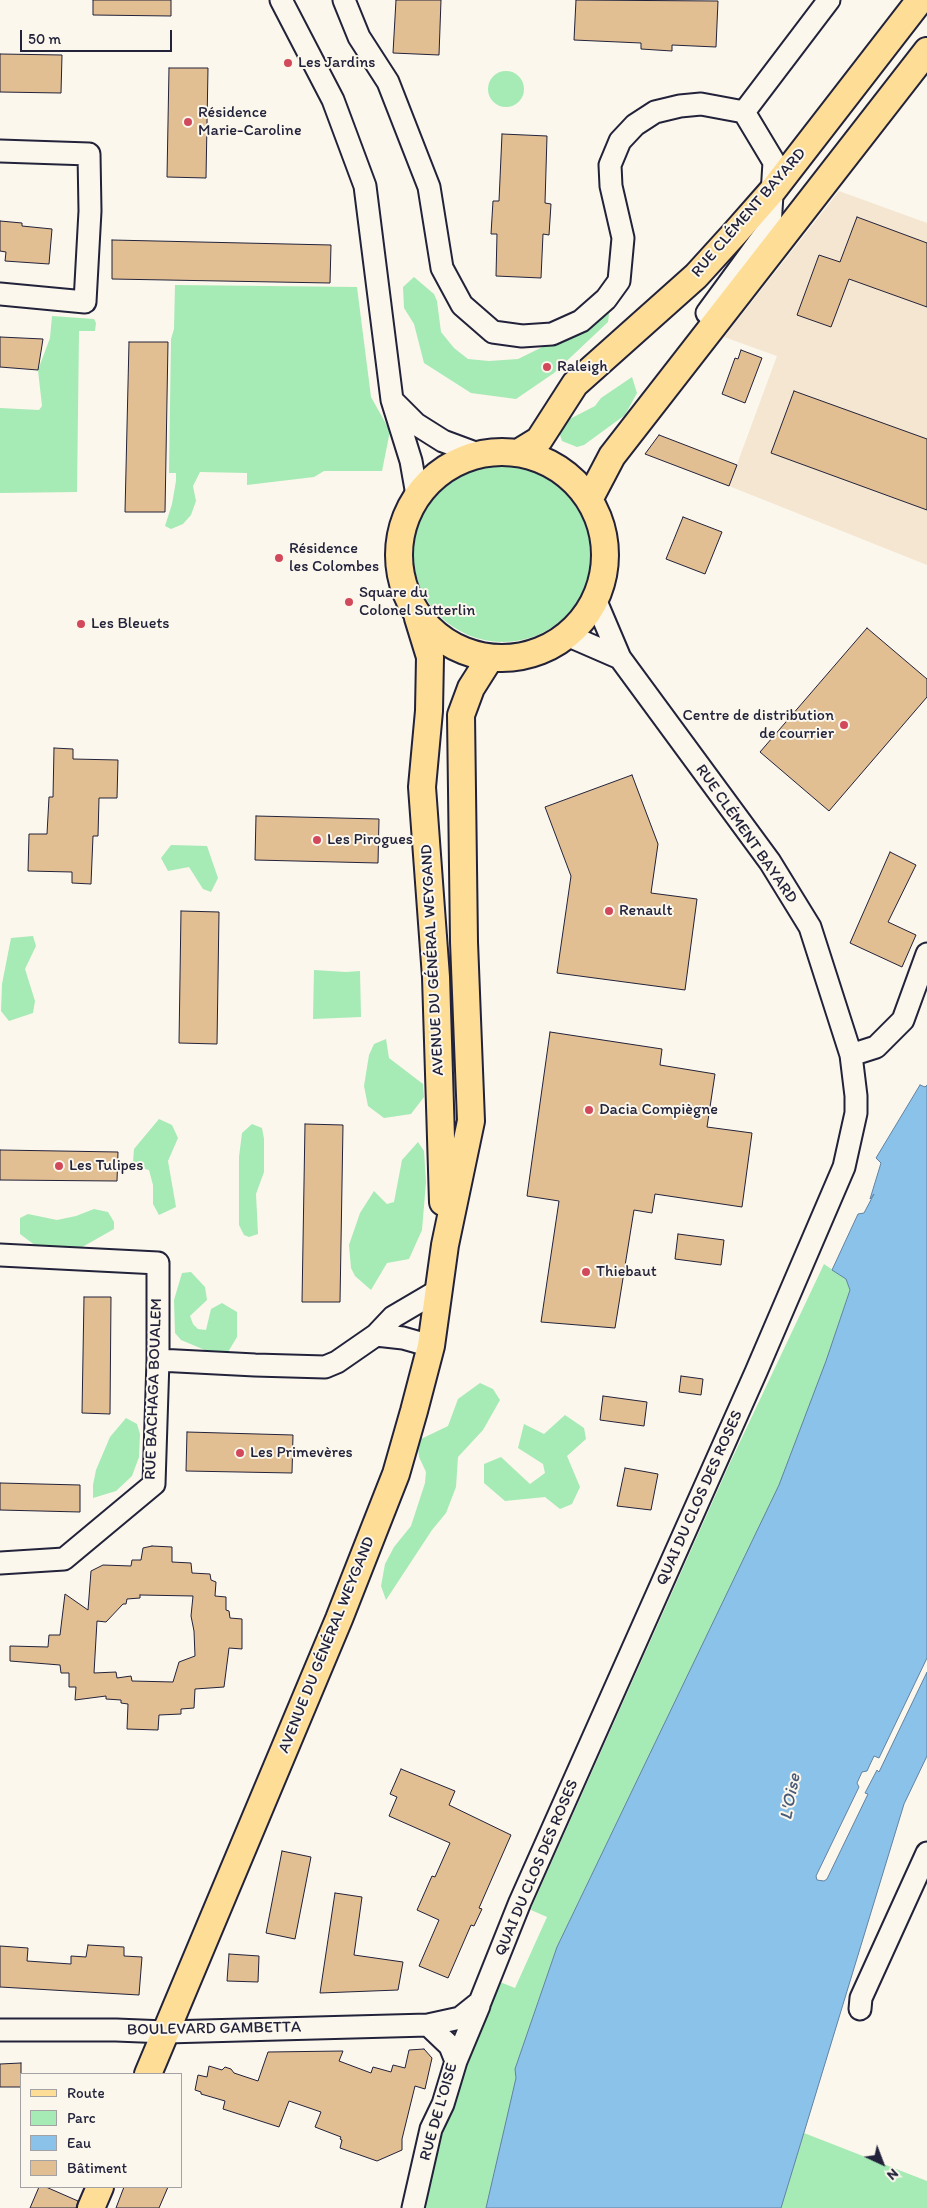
<!DOCTYPE html>
<html>
<head>
<meta charset="utf-8">
<style>
	body { margin:0 }
	#map { position:relative; width:927px; height:2208px; overflow:hidden; background:#fbf7ec; font-family:Itim,sans-serif }
	canvas { display:block }
	.legend { position:absolute; left:20px; top:2073px; width:162px; height:115px; box-sizing:border-box; background:#fbf7ec; border:1px solid #a4a2a5; margin:0; padding:6px 9px; list-style:none; font-size:15px; color:#22223b }
	.legend li { display:flex; align-items:center; gap:10px; height:25px }
	.legend b { width:25px; border:1px solid #a4a2a5 }
	.north { position:absolute; left:857px; top:2138px; width:50px; height:50px; -webkit-text-stroke:4px #fbf7ec; paint-order:stroke; rotate:137deg; font-size:14px; font-weight:700; line-height:20px; text-align:center; color:#22223b }
	.north::after { content:''; display:block; margin:auto; width:18px; height:22px; background:#22223b; clip-path:polygon(50% 0,100% 100%,50% 72%,0 100%) }
	.scale { position:absolute; left:20px; top:30px; width:152px; height:22px; box-sizing:border-box; border:2px solid #22223b; border-top:0; padding-left:6px; font-size:15px; line-height:18px; white-space:nowrap; color:#22223b; -webkit-text-stroke:4px #fbf7ec; paint-order:stroke }
</style>
</head>
<body>
<div id="map">
<canvas width="927" height="2208"></canvas>
<ul class="legend">
<li><b style="height:6px;background:#fedd96"></b>Route</li>
<li><b style="height:14px;background:#a6eab5"></b>Parc</li>
<li><b style="height:14px;background:#8bc2e9"></b>Eau</li>
<li><b style="height:14px;background:#e2be93"></b>Bâtiment</li>
</ul>
<div class="north">N</div>
<div class="scale">50 m</div>
</div>
<script>
const g = document.querySelector('canvas').getContext('2d');
g.lineJoin = 'round';
function fill(path, color) {
  g.fillStyle = color;
  g.fill(path, 'evenodd');
}
function toPath(rows) {
  const path = new Path2D();
  for (const r of rows) {
    if (r.length === 3) {
      path.moveTo(r[0] + r[2], r[1]);
      path.arc(r[0], r[1], r[2], 0, 2 * Math.PI);
      continue;
    }
    path.moveTo(r[0], r[1]);
    for (let i = 2; i < r.length; i += 2) path.lineTo(r[i], r[i + 1]);
  }
  return path;
}
function trace(path, color, width, dash) {
  g.strokeStyle = color;
  g.lineWidth = width;
  g.lineCap = dash ? 'butt' : 'round';
  g.setLineDash(dash || []);
  g.stroke(path);
}
function write(font, color, halo, rows, align = 'center') {
  g.font = font + ' Itim,sans-serif';
  g.lineWidth = 4;
  g.setLineDash([]);
  g.textBaseline = 'middle';
  g.strokeStyle = halo;
  g.fillStyle = color;
  for (const [text, x, y, turn = 0] of rows) {
    g.save();
    g.translate(x, y);
    g.rotate((+turn || 0) * Math.PI / 180);
    g.textAlign = isNaN(turn) ? turn : align;
    if (halo) g.strokeText(text, 0, 0);
    g.fillText(text, 0, 0);
    g.restore();
  }
}
fill(toPath([
	[839,191,927,223,927,565,729,486,777,356,724,337]
]), '#f4e6d1');
fill(toPath([
	[506,89,18],
	[414,277,434,294,437,301,441,332,454,348,468,359,489,361,518,359,571,333,611,300,608,322,554,373,516,399,471,393,424,363,414,324,404,308,403,287],
	[175,285,357,287,371,397,390,431,382,471,324,471,314,477,247,485,247,473,200,472,193,486,196,501,191,515,183,524,171,529,165,526,172,504,176,481,176,473,169,473,171,339,174,329],
	[52,316,94,319,96,323,95,331,79,331,77,492,0,493,0,408,39,410,42,406,38,370,50,338],
	[632,377,637,393,625,415,584,445,577,447,562,441,559,432,562,423,595,406,601,398],
	[503,552,90],
	[171,845,207,846,218,878,211,892,203,889,189,867,168,871,161,858],
	[33,936,36,946,25,969,35,1001,33,1013,9,1021,1,1011,2,984,11,938],
	[314,970,346,972,360,971,361,1017,313,1019],
	[386,1039,389,1058,423,1084,424,1097,411,1114,384,1118,368,1106,364,1086,369,1055,374,1044],
	[159,1119,172,1125,178,1138,168,1161,176,1207,159,1215,153,1204,153,1185,149,1170,138,1167,133,1162,134,1149],
	[252,1124,262,1128,264,1139,264,1172,256,1194,258,1234,249,1237,244,1235,239,1225,239,1157,242,1133],
	[418,1142,424,1151,426,1182,422,1230,409,1259,387,1263,371,1290,355,1276,351,1268,349,1245,360,1213,374,1191,387,1204,394,1202,402,1160],
	[94,1209,108,1212,114,1222,114,1229,77,1250,36,1246,20,1234,20,1218,28,1214,57,1220,76,1216],
	[824,1264,846,1279,850,1290,837,1329,842,1324,769,1515,756,1534,557,1947,515,2069,517,2078,486,2208,422,2208,447,2107,500,1982,515,1988,547,1917,531,1910,532,1906,729,1465],
	[191,1272,205,1287,207,1300,190,1316,193,1324,198,1329,206,1330,211,1309,222,1303,237,1312,237,1337,228,1352,212,1353,181,1340,175,1333,174,1300,182,1273],
	[480,1383,493,1389,500,1400,483,1430,458,1457,456,1487,446,1513,432,1530,386,1600,381,1586,385,1564,394,1547,411,1526,425,1483,426,1472,419,1457,418,1446,421,1439,448,1426,458,1399],
	[565,1415,584,1428,586,1439,567,1456,580,1487,572,1504,560,1509,545,1497,505,1501,484,1483,484,1464,501,1457,530,1484,545,1473,543,1464,518,1448,524,1424,544,1434],
	[126,1418,137,1424,140,1434,139,1457,132,1476,116,1491,93,1498,93,1485,96,1470,110,1437],
	[804,2133,927,2181,927,2208,781,2208]
]), '#a6eab5');
const water = toPath([
	[920,1085,925,1087,927,1085,927,1658,879,1758,874,1756,867,1771,862,1772,857,1783,859,1787,816,1876,817,1880,824,1881,827,1879,868,1794,865,1793,877,1770,879,1772,927,1672,927,1756,904,1804,781,2208,486,2208,516,2078,515,2069,557,1947,779,1485,826,1361,850,1290,846,1279,832,1270,858,1214,864,1213,874,1194,870,1199,881,1163,876,1158,920,1085]
]);
fill(water, '#8bc2e9');
trace(water, '#6182a3', 1);
const building = toPath([
	[93,0,171,0,171,16,93,15,93,0],
	[396,0,441,0,439,55,393,53,396,0],
	[576,0,718,1,716,47,672,45,672,51,641,49,641,43,574,40,576,0],
	[0,54,62,55,61,93,0,92,0,54],
	[169,68,208,68,206,178,167,177,169,68],
	[502,134,547,136,545,203,551,204,549,235,543,234,541,278,496,276,497,234,491,234,493,201,499,201,502,134],
	[857,217,927,243,927,307,849,279,831,327,797,315,819,255,840,262,857,217],
	[0,221,22,223,22,226,52,229,49,264,5,261,6,252,0,251,0,221],
	[112,240,331,245,330,283,112,279,112,240],
	[0,337,43,339,38,370,0,367,0,337],
	[129,342,168,342,165,512,125,512,129,342],
	[741,350,762,358,745,403,722,394,735,358,738,359,741,350],
	[794,391,927,439,927,510,771,453,794,391],
	[659,435,737,465,729,486,645,454,659,435],
	[683,517,722,532,705,574,666,559,683,517],
	[867,628,927,679,927,697,829,811,760,752,867,628],
	[54,748,73,749,73,759,118,760,117,798,99,798,98,836,93,836,91,884,72,883,72,872,28,871,29,834,47,834,49,797,53,797,54,748],
	[632,775,658,844,651,893,697,899,685,990,557,973,571,876,545,807,632,775],
	[256,816,379,819,378,863,255,860,256,816],
	[890,852,916,865,888,922,916,935,902,967,850,943,890,852],
	[181,911,219,912,217,1044,179,1043,181,911],
	[550,1032,662,1049,660,1065,715,1074,707,1127,752,1133,742,1207,655,1194,652,1213,634,1210,615,1328,541,1322,559,1201,527,1196,550,1032],
	[305,1124,343,1125,340,1302,302,1302,305,1124],
	[0,1150,118,1152,117,1181,0,1180,0,1150],
	[678,1234,724,1240,721,1265,675,1259,678,1234],
	[84,1297,111,1297,110,1414,82,1413,84,1297],
	[681,1376,703,1379,701,1395,679,1392,681,1376],
	[603,1396,647,1402,644,1426,600,1420,603,1396],
	[187,1432,293,1435,292,1473,186,1471,187,1432],
	[625,1468,658,1474,651,1510,617,1506,625,1468],
	[0,1483,80,1485,80,1512,0,1510,0,1483],
	[152,1546,172,1547,172,1562,191,1563,192,1573,210,1574,211,1580,216,1582,215,1596,226,1597,226,1610,229,1611,230,1618,242,1619,242,1649,229,1648,224,1687,195,1689,194,1708,181,1709,181,1714,159,1715,158,1730,127,1729,128,1704,121,1703,121,1700,106,1699,106,1696,75,1700,76,1687,69,1687,69,1673,61,1673,60,1665,10,1661,10,1646,48,1647,49,1635,60,1635,65,1594,88,1610,91,1571,103,1565,131,1566,132,1560,141,1560,143,1548,152,1546],
	[140,1595,193,1596,191,1616,194,1631,195,1656,179,1662,173,1682,132,1681,131,1676,117,1678,116,1672,94,1673,97,1621,106,1622,123,1604,126,1604,127,1599,140,1598,140,1595],
	[401,1769,455,1791,449,1805,511,1835,479,1908,482,1909,474,1926,471,1925,448,1978,419,1966,439,1920,417,1910,432,1876,435,1877,450,1843,389,1816,397,1797,390,1794,401,1769],
	[282,1851,311,1857,295,1939,266,1933,282,1851],
	[335,1893,362,1897,354,1955,403,1962,398,1990,320,1993,335,1893],
	[88,1945,124,1947,124,1956,142,1957,139,1995,0,1987,0,1946,28,1948,27,1961,71,1964,71,1956,86,1957,88,1945],
	[229,1954,259,1956,258,1982,227,1981,229,1954],
	[424,2049,432,2058,425,2089,415,2086,402,2139,402,2150,377,2161,340,2148,342,2140,340,2139,341,2137,315,2127,321,2112,289,2101,279,2127,223,2109,225,2101,201,2094,201,2092,195,2090,198,2075,207,2077,209,2066,222,2070,225,2067,231,2069,234,2073,258,2081,268,2052,343,2051,339,2061,371,2073,373,2067,391,2072,393,2065,405,2068,409,2050,424,2049],
	[21,2063,21,2087,0,2087,0,2064,21,2063],
	[39,2187,46,2187,78,2201,76,2208,30,2208,39,2187],
	[124,2187,168,2187,159,2208,116,2208,124,2187]
]);
fill(building, '#e2be93');
trace(building, '#22223b', 1);
const minor = toPath([
	[281,0,333,100,365,186,392,400,411,461,417,495],
	[344,0,359,37,388,82,429,187,442,268,462,305,493,332,522,336,552,334,581,321,606,299,619,281,623,238,611,186,610,165,620,141,635,125,655,112,680,106,701,104,744,112,774,162,770,227,707,313],
	[744,112,829,0],
	[0,151,89,154,90,211,85,302,0,294],
	[394,402,416,424,443,441,478,454],
	[567,635,620,658],
	[851,1055,876,1047,903,1020,927,954],
	[0,1255,158,1263,158,1360,154,1484,64,1559,0,1563],
	[431,1346,403,1338,376,1335,393,1317,439,1290],
	[158,1360,255,1365,325,1367,337,1362,376,1335],
	[860,2009,861,1998,927,1853],
	[0,2030,116,2030,166,2032,428,2025,460,2018,480,2002,520,1902,756,1372,844,1167,856,1113,856,1096,851,1055,810,927,770,862,620,658,595,599],
	[456,2061,479,2006],
	[413,2208,431,2129,443,2104,456,2061,450,2046,428,2025]
]);
const major = toPath([
	[521,451,539,440,575,384,696,276,736,232,773,190,920,0],
	[502,555,103],
	[591,496,612,456,927,51],
	[418,618,430,657,429,711,422,787,436,977,443,1202],
	[148,2074,339,1619,396,1474,414,1411,431,1346,445,1245,471,1121,464,942,461,715,471,688,490,658],
	[91,2208,100,2187]
]);
trace(minor, '#22223b', 25);
trace(major, '#22223b', 30);
trace(minor, '#fbf7ec', 21);
trace(major, '#fedd96', 26);
for (const [x, y, r, color] of [
	[288,63,5,"#d1495b"],
	[188,122,5,"#d1495b"],
	[547,367,5,"#d1495b"],
	[279,558,5,"#d1495b"],
	[349,602,5,"#d1495b"],
	[81,624,5,"#d1495b"],
	[844,725,5,"#d1495b"],
	[317,840,5,"#d1495b"],
	[609,911,5,"#d1495b"],
	[589,1110,5,"#d1495b"],
	[59,1166,5,"#d1495b"],
	[586,1272,5,"#d1495b"],
	[240,1453,5,"#d1495b"]
]) {
  const dot = new Path2D();
  dot.arc(x, y, r, 0, 2 * Math.PI);
  g.fillStyle = color;
  g.fill(dot);
  trace(dot, '#fbf7ec', 2);
}
write('16px', '#22223b', '#fbf7ec', [
	["Les Jardins",298,63],
	["Résidence",198,113],
	["Marie-Caroline",198,131],
	["Raleigh",557,367],
	["Résidence",289,549],
	["les Colombes",289,567],
	["Square du",359,593],
	["Colonel Sutterlin",359,611],
	["Les Bleuets",91,624],
	["Centre de distribution",834,716,"right"],
	["de courrier",834,734,"right"],
	["Les Pirogues",327,840],
	["Renault",619,911],
	["Dacia Compiègne",599,1110],
	["Les Tulipes",69,1166],
	["Thiebaut",596,1272],
	["Les Primevères",250,1453]
], 'left');
write('16px', '#22223b', '#fbf7ec', [
	["RUE CLÉMENT BAYARD",749,213,-49],
	["RUE CLÉMENT BAYARD",746,834,55],
	["AVENUE DU GÉNÉRAL WEYGAND",433,960,-93],
	["RUE BACHAGA BOUALEM",154,1389,-88],
	["QUAI DU CLOS DES ROSES",700,1498,-66],
	["AVENUE DU GÉNÉRAL WEYGAND",327,1645,-68],
	["QUAI DU CLOS DES ROSES",537,1868,-67],
	["BOULEVARD GAMBETTA",214,2029,-1],
	["RUE DE L'OISE",439,2112,-74]
]);
write('italic 18px', '#475a78', '#fbf7ec', [
	["L'Oise",791,1797,-79]
]);
</script>
</body>
</html>
